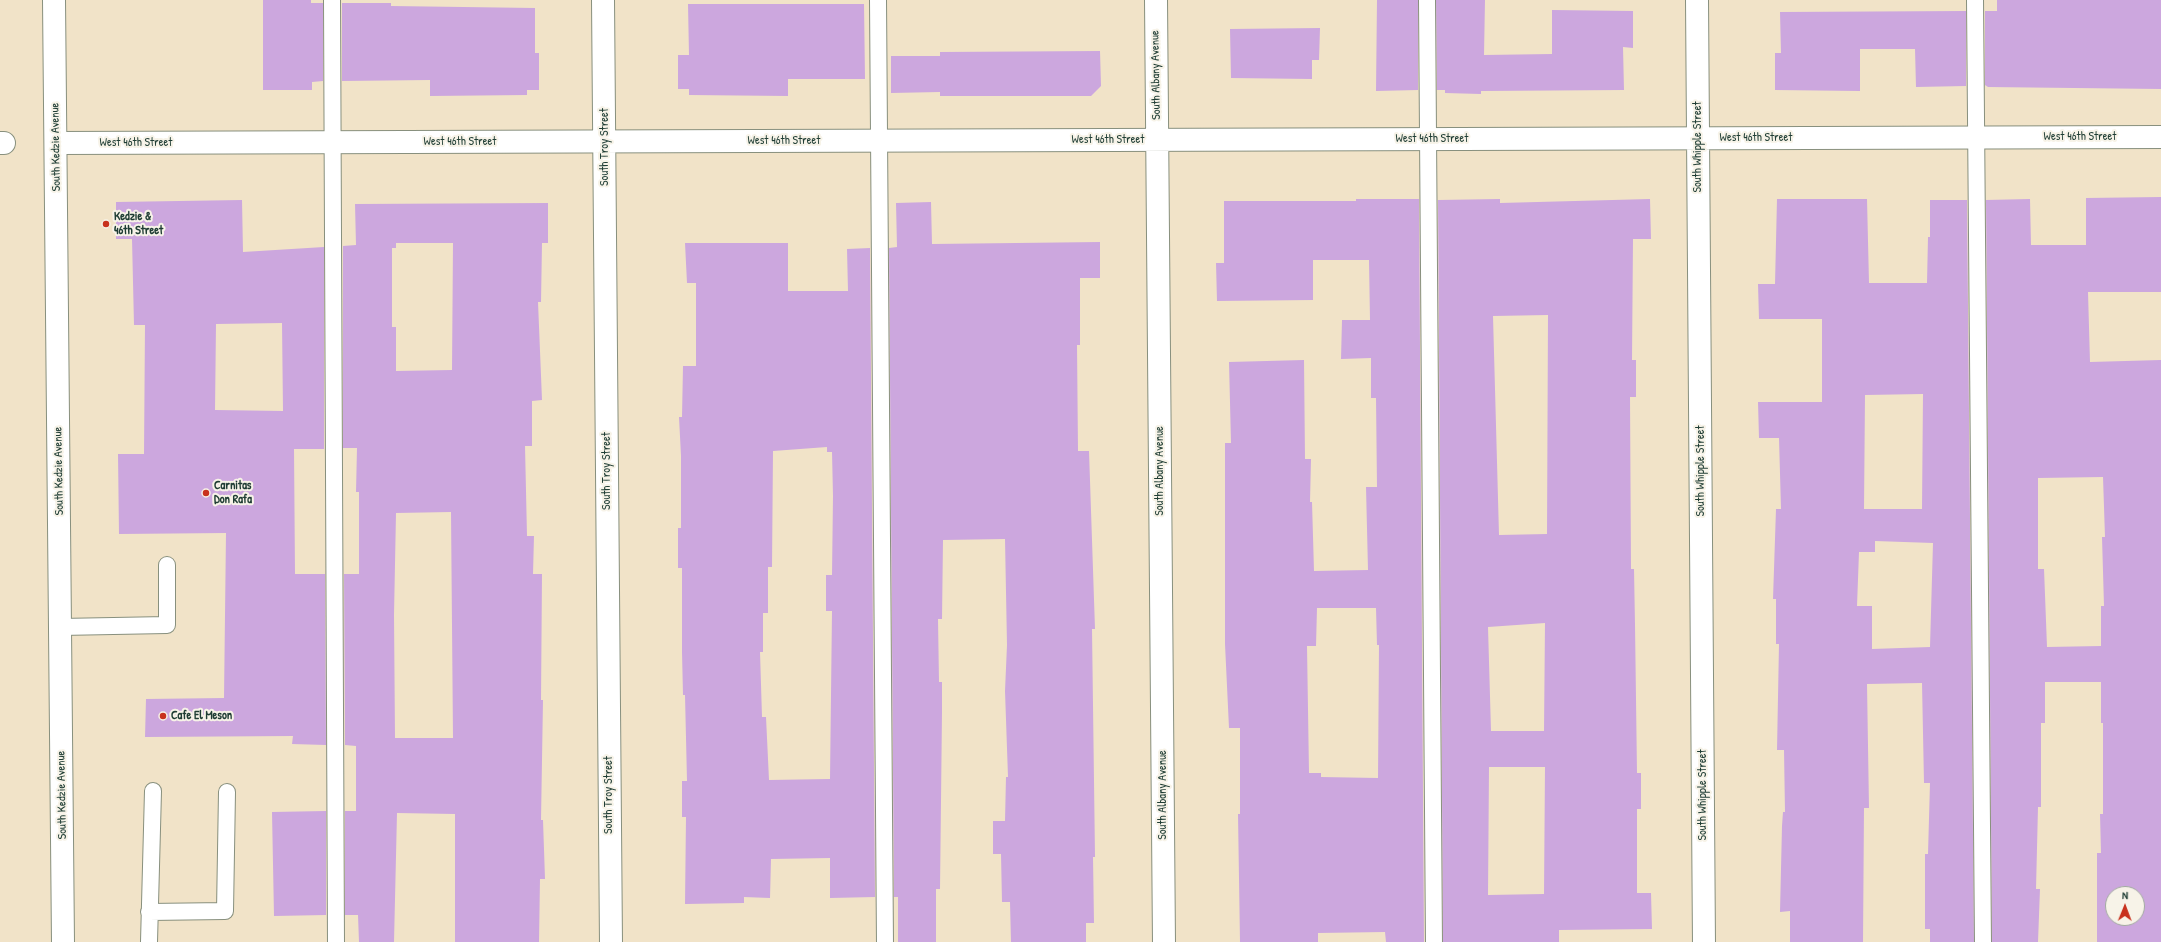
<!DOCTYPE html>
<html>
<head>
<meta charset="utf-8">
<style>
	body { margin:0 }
	#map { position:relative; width:2161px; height:942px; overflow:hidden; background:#f1e3c8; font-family:"Patrick Hand",sans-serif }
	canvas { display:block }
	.north { position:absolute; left:2105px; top:886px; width:40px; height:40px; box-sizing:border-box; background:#f7f3e8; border:1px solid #a1aaa0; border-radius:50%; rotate:1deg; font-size:11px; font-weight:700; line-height:16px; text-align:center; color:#1f3d34 }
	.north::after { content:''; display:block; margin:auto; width:14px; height:18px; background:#c8321e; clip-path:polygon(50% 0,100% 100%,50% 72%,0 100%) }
</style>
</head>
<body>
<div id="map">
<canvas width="2161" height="942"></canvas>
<div class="north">N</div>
</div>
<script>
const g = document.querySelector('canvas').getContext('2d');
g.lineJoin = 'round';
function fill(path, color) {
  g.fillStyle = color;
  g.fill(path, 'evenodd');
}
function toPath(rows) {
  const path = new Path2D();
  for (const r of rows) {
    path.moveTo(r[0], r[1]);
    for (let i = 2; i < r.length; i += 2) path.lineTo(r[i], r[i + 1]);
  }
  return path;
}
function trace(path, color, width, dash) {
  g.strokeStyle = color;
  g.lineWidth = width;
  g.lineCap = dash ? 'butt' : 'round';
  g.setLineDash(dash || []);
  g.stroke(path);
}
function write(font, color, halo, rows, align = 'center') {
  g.font = font + ' "Patrick Hand",sans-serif';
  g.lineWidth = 4;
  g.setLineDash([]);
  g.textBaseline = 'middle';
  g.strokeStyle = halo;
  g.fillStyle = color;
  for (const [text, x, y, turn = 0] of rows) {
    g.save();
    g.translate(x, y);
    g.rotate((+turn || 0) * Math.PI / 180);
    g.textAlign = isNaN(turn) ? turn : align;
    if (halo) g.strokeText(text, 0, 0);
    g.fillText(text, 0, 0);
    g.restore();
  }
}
fill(toPath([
	[263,0,311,0,311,3,323,3,323,81,312,82,312,90,263,90],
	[1377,0,1418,0,1418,90,1376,91],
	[1436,0,1485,0,1484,55,1552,54,1552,10,1633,11,1633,48,1623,47,1624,90,1481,91,1481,94,1445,93,1445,90,1437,90],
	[1997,0,2161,0,2161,89,1988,87,1985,85,1985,11,1997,11],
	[342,3,391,3,391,6,535,8,535,53,539,53,539,90,527,90,527,95,430,96,430,80,342,81],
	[688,4,864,4,865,79,788,79,788,96,689,95,689,89,678,89,678,55,689,55],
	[1966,11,1966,86,1916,87,1915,49,1860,49,1860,91,1775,90,1775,53,1781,53,1780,12],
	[1320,28,1319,60,1312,60,1312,79,1231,78,1230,29],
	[1100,51,1101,86,1091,96,940,96,940,92,891,93,891,56,940,56,940,52],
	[2161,197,2161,292,2088,292,2090,362,2161,360,2161,942,2097,942,2097,853,2101,853,2100,814,2103,814,2103,723,2101,723,2101,682,2045,682,2045,723,2041,723,2041,807,2038,807,2036,889,2040,889,2038,942,1992,942,1986,200,2030,199,2031,245,2086,245,2086,198],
	[2103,477,2105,537,2102,537,2104,606,2101,606,2101,646,2047,647,2044,569,2038,569,2038,478],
	[2113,894,2137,894,2137,918,2113,918],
	[1356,199,1419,199,1424,942,1386,942,1385,932,1318,933,1318,942,1240,942,1238,814,1240,814,1240,728,1229,728,1225,644,1225,443,1231,443,1229,362,1304,360,1305,459,1311,459,1310,502,1312,502,1314,571,1368,570,1366,487,1377,487,1376,398,1371,398,1371,358,1341,359,1342,320,1370,320,1369,260,1313,260,1313,300,1217,301,1216,263,1224,263,1224,201,1356,201],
	[1317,608,1376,608,1377,645,1379,645,1378,778,1321,777,1321,773,1309,773,1307,646,1316,646],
	[1500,199,1500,203,1650,199,1651,239,1633,239,1632,360,1636,360,1636,397,1630,397,1631,569,1634,569,1635,625,1637,773,1641,773,1641,809,1637,809,1637,893,1651,893,1652,929,1559,930,1559,942,1443,942,1438,200],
	[1548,315,1547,534,1499,535,1493,316],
	[1545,623,1544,731,1491,731,1488,627],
	[1489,767,1545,767,1544,894,1488,895],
	[1777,199,1867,199,1869,283,1927,283,1928,237,1930,237,1930,200,1967,200,1974,942,1930,942,1930,929,1925,929,1925,854,1928,854,1930,783,1924,783,1922,683,1867,684,1869,808,1864,808,1863,942,1790,942,1790,911,1780,912,1782,826,1783,812,1785,812,1784,750,1777,750,1779,644,1776,644,1776,599,1773,599,1776,509,1781,509,1779,438,1759,438,1758,402,1822,402,1822,319,1759,319,1758,284,1775,284],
	[1923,394,1922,509,1864,509,1865,395],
	[1875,541,1933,543,1930,647,1872,649,1872,606,1857,606,1859,552,1875,552],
	[242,200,243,252,324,247,324,449,294,449,295,574,325,574,326,745,292,744,293,736,145,737,146,699,224,698,226,533,119,534,118,454,144,454,145,325,134,325,132,239,116,239,116,202],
	[282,323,283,411,215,410,216,324],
	[931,202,932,244,1100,242,1100,278,1080,278,1080,345,1077,345,1078,451,1089,451,1095,629,1092,629,1095,857,1093,857,1094,923,1086,923,1086,942,1011,942,1010,902,1002,902,1001,854,993,854,993,821,1005,821,1006,777,1008,777,1005,691,1007,645,1005,539,943,540,942,619,938,619,939,682,942,682,942,712,940,889,936,889,936,942,898,942,898,897,894,897,889,248,897,247,896,203],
	[548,203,548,243,542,243,541,302,538,302,542,400,532,401,532,446,525,446,527,536,534,536,533,574,542,574,541,700,543,700,541,820,543,820,545,879,540,879,539,942,455,942,455,814,397,813,394,942,359,942,358,915,345,915,345,811,356,811,356,746,345,745,344,574,359,574,359,492,356,492,357,448,343,448,343,246,356,245,355,204],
	[396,243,453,243,452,370,396,371,396,327,392,327,392,248,396,248],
	[451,512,453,738,395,738,394,615,396,513],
	[685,243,788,243,788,291,848,291,847,249,870,248,875,897,830,898,830,858,771,859,770,898,744,897,744,903,685,904,686,817,682,817,682,781,687,781,685,695,683,695,682,652,682,568,678,568,678,528,681,528,681,456,679,417,682,417,683,366,696,366,696,283,687,283],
	[827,447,827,452,832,452,833,496,832,575,826,575,826,611,832,611,830,779,769,780,766,717,762,717,760,652,763,652,763,613,768,613,768,567,772,567,773,451],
	[326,811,326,915,274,916,272,812]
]), '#cca7de');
const lane = toPath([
	[332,0,336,942],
	[878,0,885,942],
	[1427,0,1434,942],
	[1975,0,1983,942],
	[60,627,167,625,167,565],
	[149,912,225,911,227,792],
	[149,942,153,791]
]);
const street = toPath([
	[603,0,611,942],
	[1156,0,1164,942],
	[1697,0,1704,942],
	[0,143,4,143],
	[56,143,2161,137]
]);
const secondary = toPath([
	[54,0,63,942]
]);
trace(lane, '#88907e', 18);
trace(street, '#88907e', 24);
trace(secondary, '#88907e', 24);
trace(lane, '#fff', 16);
trace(street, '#fff', 22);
trace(secondary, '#fff', 22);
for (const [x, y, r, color] of [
	[106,224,4,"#c8321e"],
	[206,493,4,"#c8321e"],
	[163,716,4,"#c8321e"]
]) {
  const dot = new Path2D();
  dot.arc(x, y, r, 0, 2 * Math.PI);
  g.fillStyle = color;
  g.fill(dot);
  trace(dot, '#f7f3e8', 1.5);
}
write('12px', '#1f3d34', '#f7f3e8', [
	["South Albany Avenue",1156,75,-91],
	["West 46th Street",2080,137],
	["West 46th Street",1756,138],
	["West 46th Street",1432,139],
	["West 46th Street",1108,140],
	["West 46th Street",784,141],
	["West 46th Street",460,142],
	["West 46th Street",136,143],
	["South Kedzie Avenue",56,147,-91],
	["South Troy Street",605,147,-90],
	["South Whipple Street",1698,147,-90],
	["South Kedzie Avenue",59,471,-91],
	["South Troy Street",607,471,-90],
	["South Albany Avenue",1160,471,-90],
	["South Whipple Street",1701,471,-90],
	["South Kedzie Avenue",62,795,-91],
	["South Troy Street",609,795,-90],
	["South Albany Avenue",1163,795,-90],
	["South Whipple Street",1703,795,-90]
]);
write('bold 12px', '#1f3d34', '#f7f3e8', [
	["Kedzie &",114,217],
	["46th Street",114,231],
	["Carnitas",214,486],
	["Don Rafa",214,500],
	["Cafe El Meson",171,716]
], 'left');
</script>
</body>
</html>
